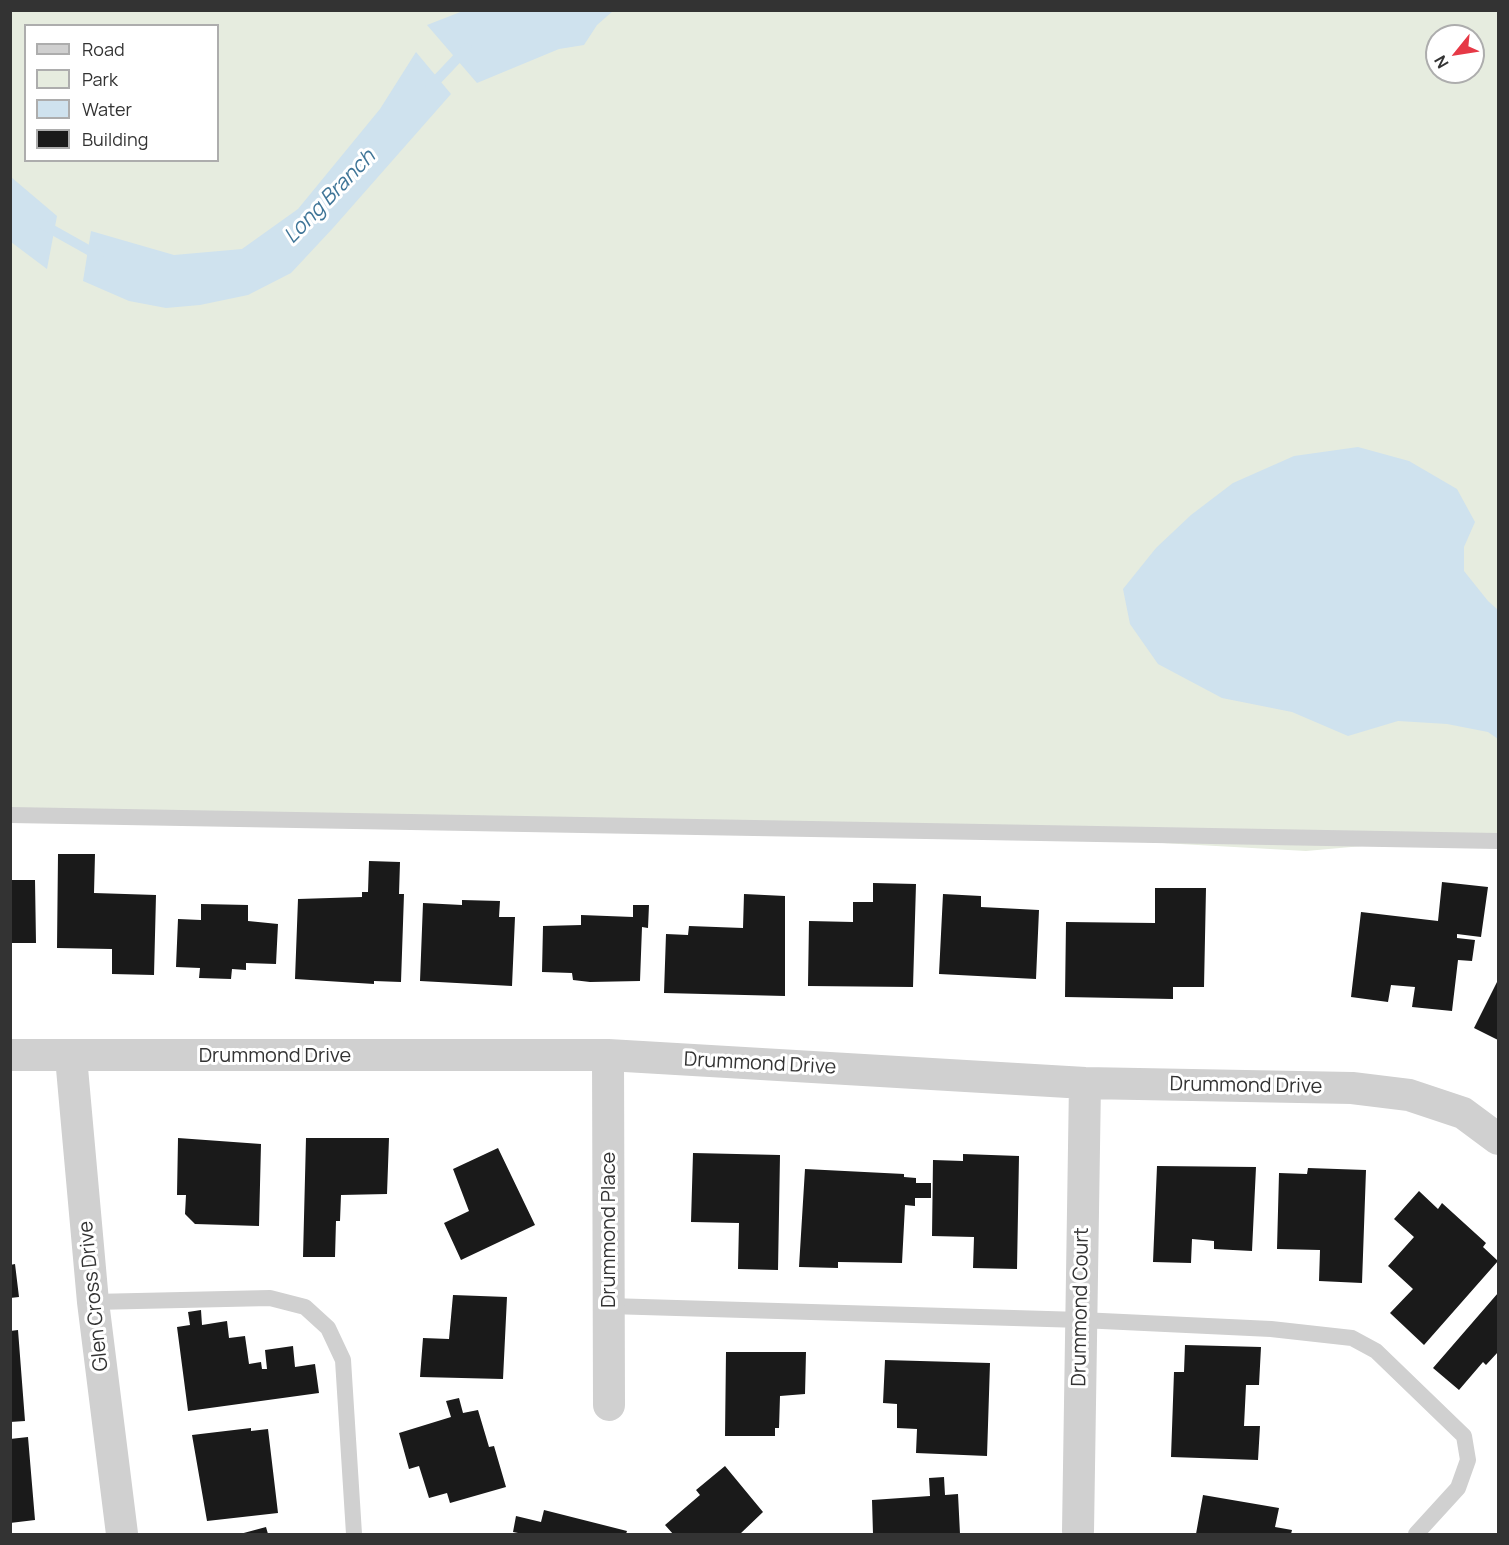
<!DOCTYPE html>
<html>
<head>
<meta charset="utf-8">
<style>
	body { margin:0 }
	#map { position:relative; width:1509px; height:1545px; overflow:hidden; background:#fff; font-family:Manrope,sans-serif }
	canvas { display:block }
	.frame { position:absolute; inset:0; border:12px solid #333; pointer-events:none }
	.legend { position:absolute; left:24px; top:24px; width:195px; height:138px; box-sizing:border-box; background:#fff; border:2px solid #adadad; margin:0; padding:8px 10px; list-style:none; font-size:18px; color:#333 }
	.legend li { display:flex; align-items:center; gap:12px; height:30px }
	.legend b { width:30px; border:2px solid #adadad }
	.north { position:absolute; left:1425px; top:24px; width:60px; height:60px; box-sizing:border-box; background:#fff; border:2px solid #adadad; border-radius:50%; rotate:240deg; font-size:16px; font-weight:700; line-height:24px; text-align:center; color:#333 }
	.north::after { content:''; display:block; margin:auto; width:21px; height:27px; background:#e63946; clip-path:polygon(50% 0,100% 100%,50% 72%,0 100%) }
</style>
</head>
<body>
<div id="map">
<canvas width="1509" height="1545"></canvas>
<div class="frame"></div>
<ul class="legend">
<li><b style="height:8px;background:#d0d0d0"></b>Road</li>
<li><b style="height:16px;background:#e6ecdf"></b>Park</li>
<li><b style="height:16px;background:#cfe2ee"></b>Water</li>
<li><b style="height:16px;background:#1a1a1a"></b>Building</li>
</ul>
<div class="north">N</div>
</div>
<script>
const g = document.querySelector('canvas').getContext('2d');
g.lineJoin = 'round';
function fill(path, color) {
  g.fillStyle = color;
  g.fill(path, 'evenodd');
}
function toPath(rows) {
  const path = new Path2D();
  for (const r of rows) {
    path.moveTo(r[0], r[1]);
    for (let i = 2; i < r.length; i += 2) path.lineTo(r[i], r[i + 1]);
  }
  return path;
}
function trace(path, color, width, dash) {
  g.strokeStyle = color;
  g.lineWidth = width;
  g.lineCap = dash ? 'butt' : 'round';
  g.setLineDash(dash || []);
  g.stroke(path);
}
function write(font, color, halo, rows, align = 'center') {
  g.font = font + ' Manrope,sans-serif';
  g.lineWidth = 6;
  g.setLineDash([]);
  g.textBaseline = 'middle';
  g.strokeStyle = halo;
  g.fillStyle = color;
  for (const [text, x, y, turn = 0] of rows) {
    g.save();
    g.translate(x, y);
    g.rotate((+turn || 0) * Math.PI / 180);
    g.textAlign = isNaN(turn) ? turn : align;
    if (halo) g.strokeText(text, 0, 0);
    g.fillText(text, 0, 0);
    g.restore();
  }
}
fill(toPath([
	[11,11,1498,11,1498,834,1306,851,1072,838,11,808],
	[26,26,218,26,218,160,26,160],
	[1437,36,1473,36,1473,72,1437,72]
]), '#e6ecdf');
fill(toPath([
	[463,11,463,10,613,11,597,25,584,45,559,49,477,83,427,25],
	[416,52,451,94,333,228,291,273,248,295,200,305,166,308,129,301,83,281,91,231,174,255,242,249,298,209,380,109],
	[11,177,57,216,47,269,11,242],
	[1358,447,1409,461,1457,489,1475,522,1464,547,1464,571,1488,601,1498,610,1498,739,1488,732,1447,724,1398,721,1348,736,1292,712,1222,698,1158,664,1130,624,1123,589,1156,548,1191,515,1233,483,1294,456]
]), '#cfe2ee');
trace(toPath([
	[430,87,467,48],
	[42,224,99,256]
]), '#cfe2ee', 10);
fill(toPath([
	[58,854,95,854,94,893,156,895,154,975,112,974,112,949,57,948],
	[369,861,400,862,399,894,404,894,401,982,374,981,374,984,295,979,298,899,362,897,362,892,368,892],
	[10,880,35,880,36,943,10,943],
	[1442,882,1488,887,1481,937,1457,934,1457,938,1475,940,1472,961,1458,960,1452,1011,1412,1007,1415,987,1391,985,1388,1002,1351,997,1361,912,1438,921],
	[873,883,916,884,913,987,808,986,809,921,853,922,853,902,873,902],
	[1155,888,1206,888,1204,987,1173,987,1173,999,1065,997,1066,922,1155,923],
	[744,894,785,896,785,996,664,993,666,934,688,935,689,926,743,928],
	[943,894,981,896,981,907,1039,910,1036,979,939,974],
	[462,900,500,901,499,917,515,917,512,986,420,981,423,903,462,905],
	[201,904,248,905,248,921,278,924,276,964,246,963,246,970,232,969,231,979,199,978,200,968,176,967,178,919,201,920],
	[633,905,649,905,648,928,642,927,640,981,590,982,573,980,572,973,542,972,543,926,581,925,581,915,633,917],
	[1498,980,1498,1040,1474,1028],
	[178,1138,261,1144,259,1226,195,1224,185,1214,186,1195,177,1195],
	[306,1138,389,1138,387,1194,341,1195,340,1221,336,1221,335,1257,303,1257],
	[498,1148,535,1225,461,1260,444,1223,469,1211,453,1169],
	[693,1153,780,1155,778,1270,738,1269,739,1223,691,1222],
	[963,1154,1019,1156,1017,1269,973,1268,974,1237,932,1236,933,1160,963,1161],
	[1157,1166,1256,1167,1252,1251,1214,1249,1214,1241,1192,1239,1191,1263,1153,1262],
	[1308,1168,1366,1170,1362,1283,1319,1281,1320,1250,1277,1249,1279,1173,1307,1174],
	[805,1169,904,1174,904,1177,916,1178,916,1183,931,1183,931,1198,915,1198,915,1206,905,1205,902,1263,838,1262,838,1268,799,1267],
	[1419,1191,1438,1209,1442,1203,1486,1243,1483,1247,1498,1261,1424,1345,1390,1313,1413,1289,1388,1266,1414,1237,1394,1219],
	[15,1264,19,1297,10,1298,10,1265],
	[1498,1293,1498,1352,1486,1365,1483,1362,1459,1390,1433,1368],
	[453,1295,507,1297,503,1379,420,1377,423,1338,449,1339],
	[201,1310,202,1325,227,1321,229,1338,245,1336,249,1364,261,1362,262,1369,267,1369,265,1350,293,1346,295,1367,315,1364,319,1393,188,1411,177,1327,190,1325,188,1312],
	[18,1330,25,1421,10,1422,10,1331],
	[1185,1345,1261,1347,1259,1385,1246,1385,1244,1426,1260,1426,1258,1460,1171,1457,1174,1372,1184,1372],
	[726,1352,806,1352,805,1394,780,1396,779,1428,775,1428,775,1436,725,1436],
	[885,1360,990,1363,987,1456,916,1453,917,1429,897,1428,897,1404,883,1403],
	[459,1398,463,1413,478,1410,489,1447,494,1446,506,1487,450,1503,447,1493,429,1498,419,1466,409,1469,399,1433,451,1417,446,1401],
	[251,1428,251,1431,268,1429,278,1513,207,1521,192,1435],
	[28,1437,35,1520,10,1523,10,1439],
	[725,1466,763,1512,740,1534,673,1534,665,1525,700,1495,696,1490],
	[944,1477,945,1495,958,1494,960,1534,873,1534,872,1500,930,1496,929,1478],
	[1203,1495,1279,1508,1275,1527,1292,1530,1291,1534,1196,1534],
	[544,1510,627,1531,626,1534,523,1534,513,1532,516,1516,541,1522],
	[266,1527,268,1534,240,1534]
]), '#1a1a1a');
trace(toPath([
	[10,815,1498,841],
	[93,1302,270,1298,305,1307,328,1328,343,1360,354,1534],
	[609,1306,1081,1320,1271,1329,1352,1338,1376,1351,1464,1436,1468,1460,1458,1488,1416,1534]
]), '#d0d0d0', 16);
trace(toPath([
	[10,1055,608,1055,1085,1083,1352,1088,1409,1095,1463,1113,1498,1139],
	[608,1055,609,1405],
	[71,1057,93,1302,122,1534],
	[1078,1531,1085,1083]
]), '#d0d0d0', 32);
write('20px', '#333', '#fff', [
	["Drummond Drive",275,1056],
	["Drummond Drive",760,1064,3],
	["Drummond Drive",1246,1086,1],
	["Drummond Place",609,1230,-90],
	["Glen Cross Drive",94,1296,-96],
	["Drummond Court",1081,1307,-89]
]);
write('italic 21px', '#3f7597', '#fff', [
	["Long Branch",330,197,-46]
]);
</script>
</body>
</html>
